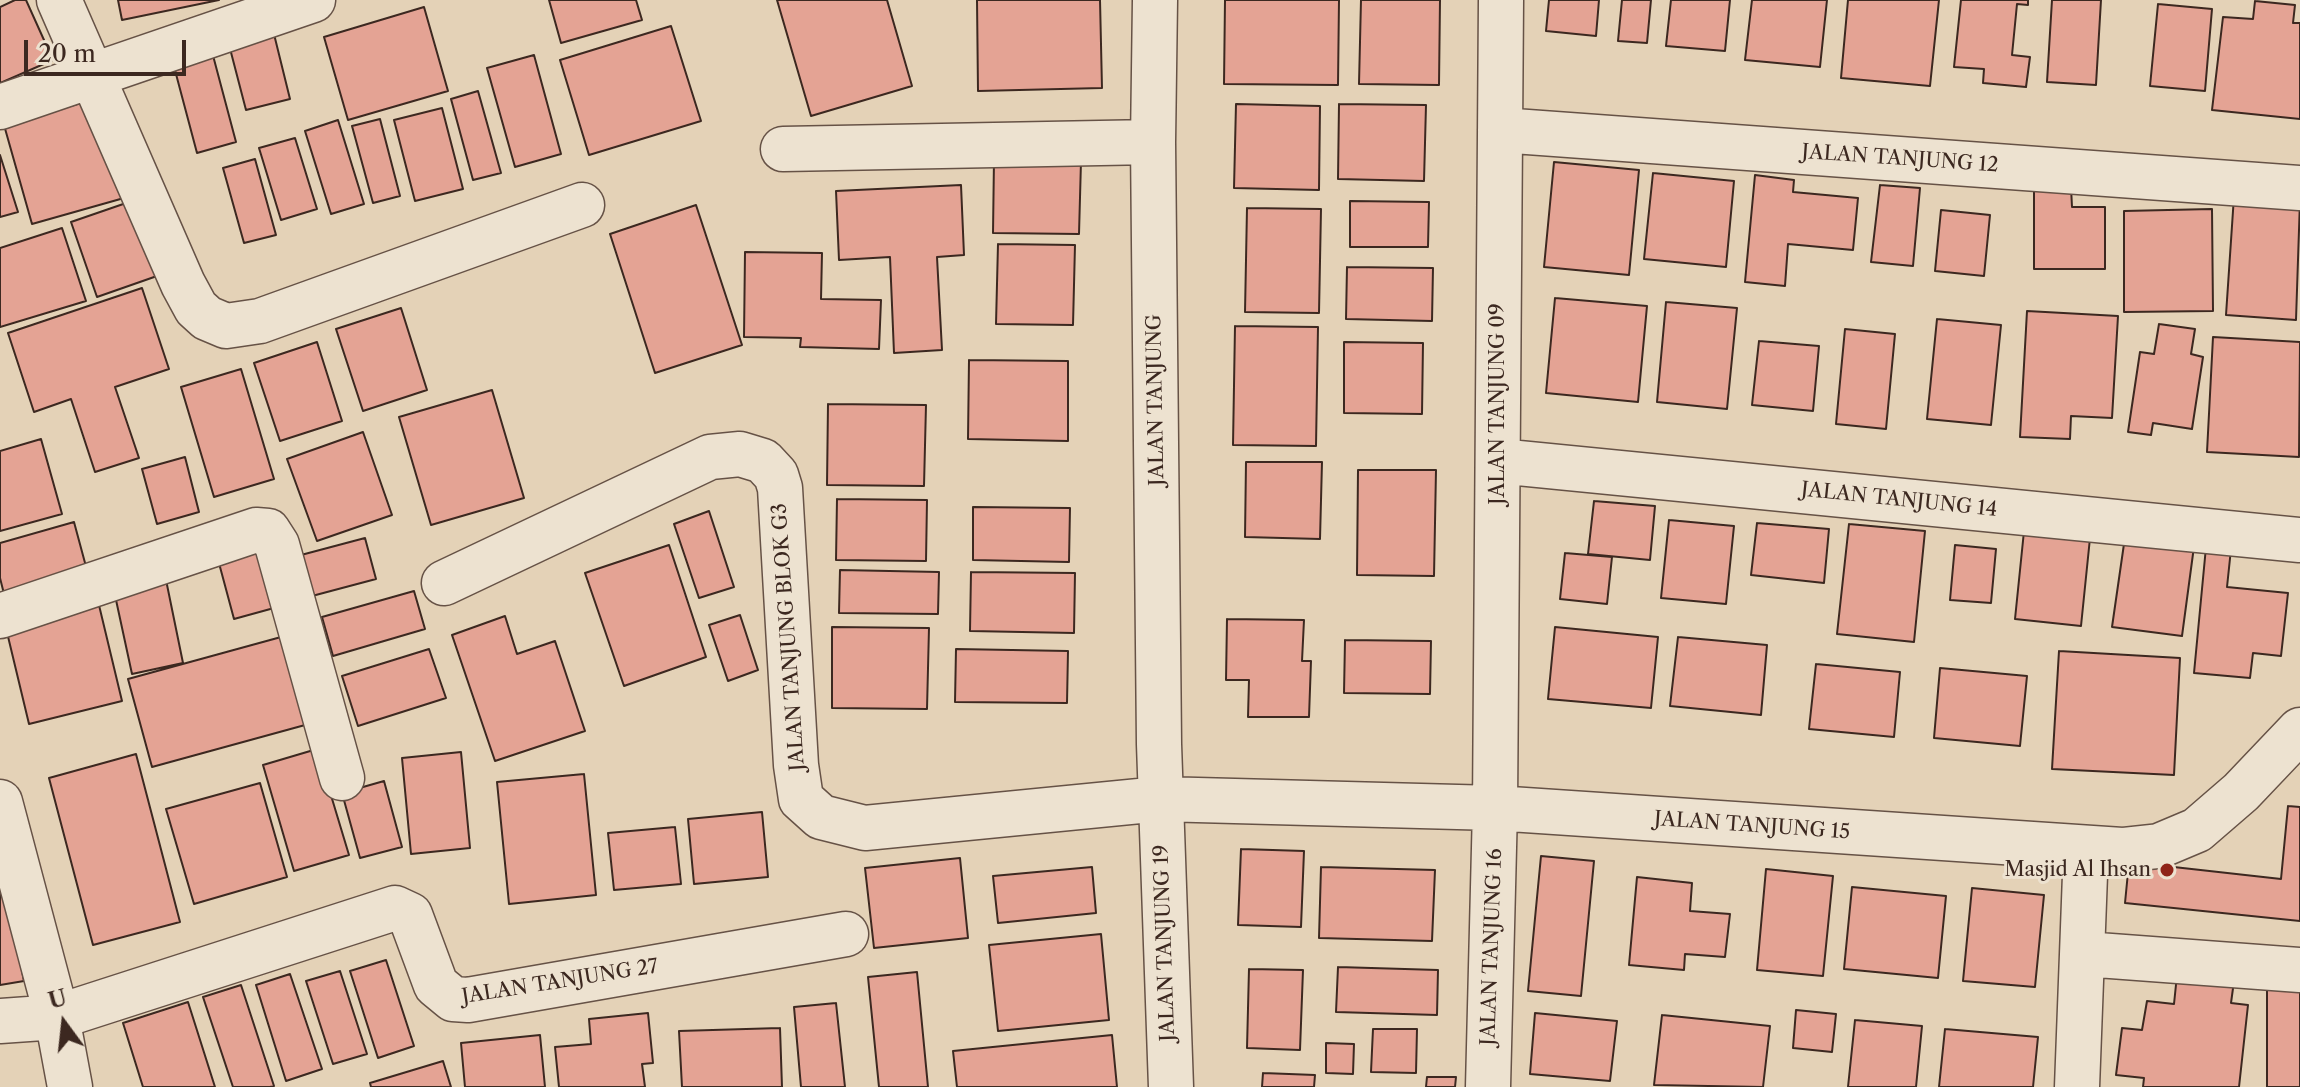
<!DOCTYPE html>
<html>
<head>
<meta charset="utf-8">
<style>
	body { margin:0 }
	#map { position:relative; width:2300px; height:1087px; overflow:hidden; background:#e4d2b7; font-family:"Libre Caslon Text",serif }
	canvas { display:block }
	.north { position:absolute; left:24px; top:983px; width:80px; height:80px; -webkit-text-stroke:6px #ede2d0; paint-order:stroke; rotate:345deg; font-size:22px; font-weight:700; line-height:32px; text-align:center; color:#3c2820 }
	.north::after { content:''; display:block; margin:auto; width:28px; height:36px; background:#3c2820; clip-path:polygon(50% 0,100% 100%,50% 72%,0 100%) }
	.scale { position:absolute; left:24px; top:40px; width:162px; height:36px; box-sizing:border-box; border:4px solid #3c2820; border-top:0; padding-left:10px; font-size:24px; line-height:28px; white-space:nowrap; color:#3c2820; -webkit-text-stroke:6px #ede2d0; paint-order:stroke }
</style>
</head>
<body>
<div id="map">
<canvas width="2300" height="1087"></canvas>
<div class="north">U</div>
<div class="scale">20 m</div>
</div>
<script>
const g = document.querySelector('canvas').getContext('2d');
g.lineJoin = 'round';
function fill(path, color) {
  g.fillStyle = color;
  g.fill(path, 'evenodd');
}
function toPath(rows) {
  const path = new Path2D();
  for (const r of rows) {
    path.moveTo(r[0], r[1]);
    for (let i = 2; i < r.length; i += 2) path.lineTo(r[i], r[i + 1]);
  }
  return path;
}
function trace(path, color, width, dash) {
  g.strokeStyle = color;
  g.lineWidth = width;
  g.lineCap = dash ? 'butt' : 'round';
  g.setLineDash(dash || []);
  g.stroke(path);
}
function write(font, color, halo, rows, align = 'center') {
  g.font = font + ' "Libre Caslon Text",serif';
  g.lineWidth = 6;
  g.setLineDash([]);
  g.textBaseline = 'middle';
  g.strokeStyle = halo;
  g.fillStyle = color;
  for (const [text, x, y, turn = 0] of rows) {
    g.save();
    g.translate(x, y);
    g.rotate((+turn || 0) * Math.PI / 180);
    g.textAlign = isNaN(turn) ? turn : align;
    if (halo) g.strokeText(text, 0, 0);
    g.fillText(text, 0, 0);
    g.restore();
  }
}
const building = toPath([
	[15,0,26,0,53,60,0,83,0,7,15,0],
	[118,0,219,0,122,20,118,0],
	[549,0,636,0,642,20,561,43,549,0],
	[777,0,887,0,912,86,811,116,777,0],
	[977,0,1100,0,1102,88,978,91,977,0],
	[1225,0,1339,0,1338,85,1224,84,1225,0],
	[1361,0,1440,0,1439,85,1359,84,1361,0],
	[1549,0,1599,0,1596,36,1546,31,1549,0],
	[1622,0,1651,0,1647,43,1618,41,1622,0],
	[1671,0,1730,0,1725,51,1666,46,1671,0],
	[1752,0,1827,0,1820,67,1745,60,1752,0],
	[1848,0,1939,0,1930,86,1841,78,1848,0],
	[1961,0,2028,0,2028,5,2017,4,2012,55,2030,57,2026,87,1983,83,1984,69,1954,67,1961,0],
	[2052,0,2101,0,2096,85,2047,82,2052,0],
	[2255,1,2295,5,2293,23,2300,23,2300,119,2212,110,2223,17,2253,19,2255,1],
	[2158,4,2212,9,2205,91,2150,86,2158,4],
	[424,7,448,91,348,120,324,37,424,7],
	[272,26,290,99,246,110,227,37,272,26],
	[671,26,701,121,589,155,560,60,671,26],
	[211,48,236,142,197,153,172,59,211,48],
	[534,55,561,154,515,167,487,68,534,55],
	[478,91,501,173,473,180,451,99,478,91],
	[95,99,124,198,32,224,4,125,95,99],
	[1236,104,1320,106,1319,190,1234,188,1236,104],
	[1339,104,1426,105,1424,181,1338,179,1339,104],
	[442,108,463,189,415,201,394,120,442,108],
	[380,119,400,196,373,203,352,126,380,119],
	[338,120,364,204,331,214,305,131,338,120],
	[295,138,317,209,281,220,259,148,295,138],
	[0,155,18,212,0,217,0,155],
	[255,159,276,235,244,243,223,168,255,159],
	[994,159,1081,161,1079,234,993,233,994,159],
	[1554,162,1639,170,1629,275,1544,267,1554,162],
	[1653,173,1734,181,1726,267,1644,259,1653,173],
	[1755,175,1794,180,1793,192,1858,198,1853,250,1788,244,1785,286,1745,282,1755,175],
	[961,185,964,255,937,257,942,350,894,353,890,257,839,260,836,191,961,185],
	[1880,185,1920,188,1913,266,1871,262,1880,185],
	[2071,187,2072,207,2105,207,2105,269,2034,269,2034,188,2071,187],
	[2234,196,2300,200,2296,320,2226,315,2234,196],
	[132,201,157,276,97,297,71,222,132,201],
	[1350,201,1429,202,1428,247,1350,247,1350,201],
	[696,205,742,345,655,373,610,234,696,205],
	[1247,208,1321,209,1319,313,1245,312,1247,208],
	[2212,209,2213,311,2124,312,2124,211,2212,209],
	[1941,210,1990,215,1984,276,1935,271,1941,210],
	[62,228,86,301,0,327,0,248,62,228],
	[998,244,1075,245,1073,325,996,324,998,244],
	[745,252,822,253,821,299,881,300,879,349,800,347,801,338,744,337,745,252],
	[1347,267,1433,268,1432,321,1346,319,1347,267],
	[142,288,169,369,115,387,139,458,95,472,71,399,34,412,8,333,142,288],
	[1555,298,1647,306,1638,402,1546,393,1555,298],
	[1666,302,1737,308,1727,409,1657,402,1666,302],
	[401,308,427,390,363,411,336,329,401,308],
	[2027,311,2118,316,2112,418,2071,416,2070,439,2020,437,2027,311],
	[1937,319,2001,325,1991,425,1927,419,1937,319],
	[2159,324,2195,329,2191,354,2203,357,2192,429,2153,423,2151,435,2128,432,2140,352,2154,354,2159,324],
	[1235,326,1318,327,1316,446,1233,445,1235,326],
	[1845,329,1895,334,1886,429,1836,424,1845,329],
	[2213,337,2300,342,2299,457,2207,452,2213,337],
	[1759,341,1819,346,1813,411,1752,405,1759,341],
	[317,342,342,421,280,441,254,363,317,342],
	[1344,342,1423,343,1422,414,1344,413,1344,342],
	[969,360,1068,361,1068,441,968,439,969,360],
	[241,369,274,479,214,497,181,387,241,369],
	[492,390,524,498,431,525,399,417,492,390],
	[828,404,926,405,924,486,827,485,828,404],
	[363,432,392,515,317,541,287,459,363,432],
	[41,439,62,514,0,531,0,451,41,439],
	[185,457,199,512,157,524,142,469,185,457],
	[1246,462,1322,462,1320,539,1245,537,1246,462],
	[1358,470,1436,470,1434,576,1357,575,1358,470],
	[837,499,927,500,926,561,836,560,837,499],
	[1594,501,1655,506,1650,560,1588,554,1594,501],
	[973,507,1070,508,1069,562,973,560,973,507],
	[709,511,734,587,699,598,674,524,709,511],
	[1669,520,1734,526,1726,604,1661,598,1669,520],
	[74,522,88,574,5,598,0,578,0,543,74,522],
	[1757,523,1829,529,1824,583,1751,575,1757,523],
	[1849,524,1925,531,1914,642,1837,634,1849,524],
	[2126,530,2195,539,2182,636,2112,627,2126,530],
	[2024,531,2090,538,2081,626,2015,619,2024,531],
	[365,538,376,579,312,596,301,555,365,538],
	[256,542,274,608,234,619,216,552,256,542],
	[669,545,706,657,624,686,585,573,669,545],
	[1955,545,1996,549,1991,603,1950,600,1955,545],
	[2206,547,2231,549,2227,587,2288,593,2281,656,2253,653,2250,678,2194,673,2206,547],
	[1565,553,1612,557,1607,604,1560,599,1565,553],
	[840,570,939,572,938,614,839,613,840,570],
	[971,572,1075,573,1074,633,970,631,971,572],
	[165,575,183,663,132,674,113,586,165,575],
	[414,591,425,629,333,656,322,617,414,591],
	[98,601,122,701,29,724,5,624,98,601],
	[740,615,758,670,728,681,709,625,740,615],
	[505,616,517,654,555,641,585,731,495,761,452,635,505,616],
	[1227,619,1304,620,1302,661,1311,661,1309,717,1248,717,1249,680,1226,680,1227,619],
	[832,627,929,628,927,709,832,708,832,627],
	[1555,627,1658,637,1651,708,1548,699,1555,627],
	[292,634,316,722,152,767,128,679,292,634],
	[1678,637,1767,645,1761,715,1670,706,1678,637],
	[1345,640,1431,641,1430,694,1344,693,1345,640],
	[429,649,446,698,358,726,342,676,429,649],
	[956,649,1068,651,1067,703,955,702,956,649],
	[2059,651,2180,658,2174,775,2052,769,2059,651],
	[1816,664,1900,672,1894,737,1809,729,1816,664],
	[1940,668,2027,676,2020,746,1934,738,1940,668],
	[317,749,349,855,294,871,263,765,317,749],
	[461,752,470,848,411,854,402,758,461,752],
	[136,754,180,922,93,945,49,778,136,754],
	[584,774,596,895,509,904,497,782,584,774],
	[384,781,402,847,360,858,342,793,384,781],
	[260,783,287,877,194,904,166,809,260,783],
	[2288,806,2300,807,2300,921,2125,903,2129,862,2281,879,2288,806],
	[762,812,768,877,694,884,688,819,762,812],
	[675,827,681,884,614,890,608,833,675,827],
	[1241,849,1304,851,1301,927,1238,925,1241,849],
	[1541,856,1594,861,1581,996,1528,991,1541,856],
	[960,858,968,938,874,948,865,868,960,858],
	[1092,867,1096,913,998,923,993,876,1092,867],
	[1321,867,1435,870,1432,941,1319,938,1321,867],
	[1766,869,1833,876,1823,976,1757,970,1766,869],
	[1637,877,1692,883,1690,911,1730,914,1725,957,1685,954,1684,970,1629,965,1637,877],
	[5,881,24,981,0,985,0,882,5,881],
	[1852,887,1946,896,1938,978,1844,969,1852,887],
	[1972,888,2044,895,2035,987,1963,981,1972,888],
	[1101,934,1109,1020,998,1031,989,945,1101,934],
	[386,960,414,1046,378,1058,350,971,386,960],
	[1338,967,1438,970,1437,1015,1336,1012,1338,967],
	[1249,969,1303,970,1300,1050,1247,1048,1249,969],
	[340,971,367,1054,333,1064,306,981,340,971],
	[917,972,928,1087,879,1087,868,977,917,972],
	[290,974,322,1069,286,1081,256,985,290,974],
	[2177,975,2234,981,2231,1003,2248,1005,2239,1087,2143,1087,2144,1078,2116,1075,2122,1028,2142,1030,2147,1001,2174,1004,2177,975],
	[241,985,274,1086,270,1087,233,1087,203,997,241,985],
	[2267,987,2300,987,2300,1087,2267,1087,2267,987],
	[188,1002,215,1087,143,1087,123,1023,188,1002],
	[836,1003,845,1087,801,1087,794,1007,836,1003],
	[1796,1010,1836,1014,1832,1052,1793,1048,1796,1010],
	[648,1013,653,1063,642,1064,645,1087,559,1087,555,1047,591,1044,589,1019,648,1013],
	[1535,1013,1617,1021,1610,1081,1530,1074,1535,1013],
	[1662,1015,1770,1026,1763,1087,1654,1085,1662,1015],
	[1855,1020,1922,1026,1916,1087,1848,1087,1855,1020],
	[780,1028,782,1087,682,1087,679,1031,780,1028],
	[1373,1029,1417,1029,1416,1073,1371,1072,1373,1029],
	[1945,1029,2038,1037,2033,1087,1939,1087,1945,1029],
	[540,1035,545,1087,465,1087,461,1043,540,1035],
	[1112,1035,1117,1087,957,1087,953,1051,1112,1035],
	[1326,1043,1354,1044,1353,1074,1326,1073,1326,1043],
	[443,1061,451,1087,371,1087,370,1083,443,1061],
	[1263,1073,1315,1075,1314,1087,1262,1087,1263,1073],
	[1427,1077,1456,1077,1455,1087,1426,1087,1427,1077]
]);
fill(building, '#e4a394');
trace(building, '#3c2820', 2);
const minor = toPath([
	[59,0,183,284,196,308,207,318,226,326,260,321,582,205],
	[1155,0,1153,142,1159,744,1171,1087],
	[0,107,313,0],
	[1500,130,2300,188],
	[783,149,1153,142],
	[1498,461,2300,540],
	[444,583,710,457,740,454,763,461,776,475,780,488,796,765,801,799,821,817,865,828,1160,799,1495,808,2122,850,2159,846,2197,830,2241,792,2300,730],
	[0,616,256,530,268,531,277,545,342,778],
	[0,802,57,1017,70,1087],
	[2084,954,2300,970],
	[0,1021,57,1017,395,908,410,915,436,985,453,999,468,1000,846,934],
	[1488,1087,1495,808,1501,0],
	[2077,1087,2086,848]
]);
trace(minor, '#665246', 47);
trace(minor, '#ede2d0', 44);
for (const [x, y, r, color] of [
	[2167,870,8,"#8f2418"]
]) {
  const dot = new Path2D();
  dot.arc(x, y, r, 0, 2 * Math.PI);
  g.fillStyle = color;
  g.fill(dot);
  trace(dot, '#ede2d0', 3);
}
write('20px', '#3c2820', '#ede2d0', [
	["JALAN TANJUNG 12",1900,159,4],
	["JALAN TANJUNG",1156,400,-91],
	["JALAN TANJUNG 09",1498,404,-90],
	["JALAN TANJUNG 14",1899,500,6],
	["JALAN TANJUNG BLOK G3",789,637,-94],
	["JALAN TANJUNG 15",1752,826,4],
	["JALAN TANJUNG 19",1165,943,-92],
	["JALAN TANJUNG 16",1492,947,-88],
	["JALAN TANJUNG 27",560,982,-9]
]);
write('20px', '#3c2820', '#ede2d0', [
	["Masjid Al Ihsan",2151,870]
], 'right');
</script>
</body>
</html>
